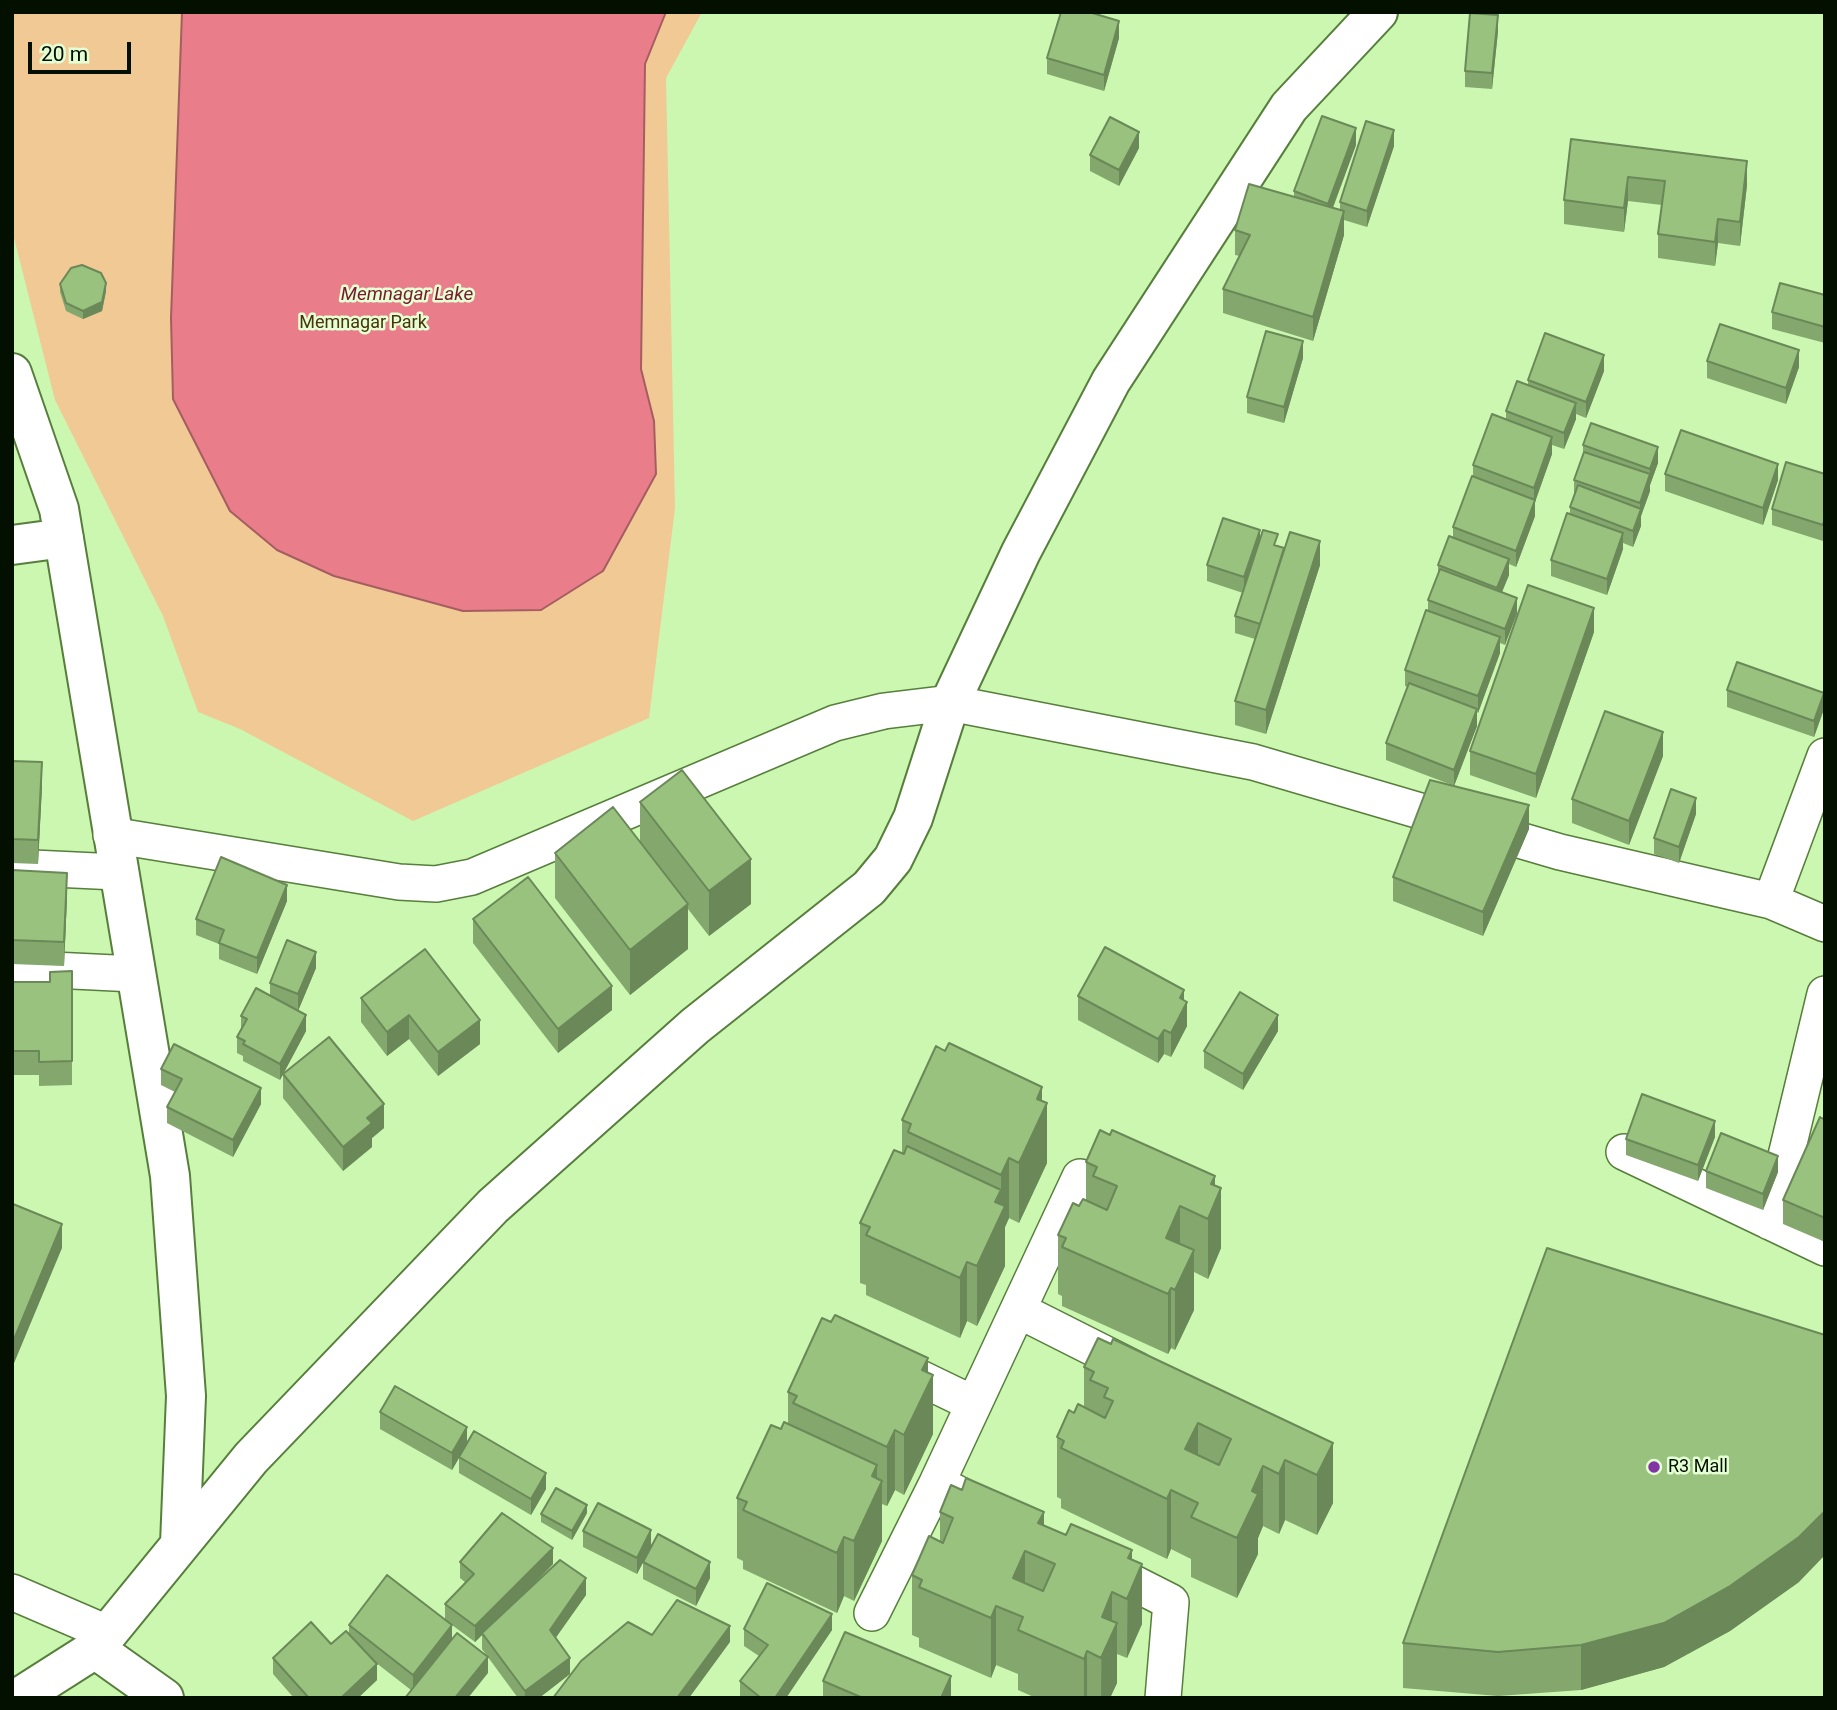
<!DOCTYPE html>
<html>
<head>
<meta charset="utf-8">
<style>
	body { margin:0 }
	#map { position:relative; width:1837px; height:1710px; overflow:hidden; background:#cbf7b0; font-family:Roboto,sans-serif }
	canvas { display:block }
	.frame { position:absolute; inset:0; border:14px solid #031000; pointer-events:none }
	.scale { position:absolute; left:28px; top:42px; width:103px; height:32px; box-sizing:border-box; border:4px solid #031000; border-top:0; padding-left:9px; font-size:21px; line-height:24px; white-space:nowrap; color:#031000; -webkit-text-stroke:5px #e4ffd4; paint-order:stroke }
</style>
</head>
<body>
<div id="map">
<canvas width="1837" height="1710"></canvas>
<div class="frame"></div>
<div class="scale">20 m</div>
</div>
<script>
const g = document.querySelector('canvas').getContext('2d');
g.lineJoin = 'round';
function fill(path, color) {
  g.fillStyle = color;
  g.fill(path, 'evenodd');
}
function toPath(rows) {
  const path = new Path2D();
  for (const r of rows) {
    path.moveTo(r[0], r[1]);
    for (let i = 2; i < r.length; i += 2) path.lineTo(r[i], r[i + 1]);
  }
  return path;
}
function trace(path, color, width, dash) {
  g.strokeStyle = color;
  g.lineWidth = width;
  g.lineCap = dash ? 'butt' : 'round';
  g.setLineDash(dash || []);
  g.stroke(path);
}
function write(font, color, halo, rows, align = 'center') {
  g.font = font + ' Roboto,sans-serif';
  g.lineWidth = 5;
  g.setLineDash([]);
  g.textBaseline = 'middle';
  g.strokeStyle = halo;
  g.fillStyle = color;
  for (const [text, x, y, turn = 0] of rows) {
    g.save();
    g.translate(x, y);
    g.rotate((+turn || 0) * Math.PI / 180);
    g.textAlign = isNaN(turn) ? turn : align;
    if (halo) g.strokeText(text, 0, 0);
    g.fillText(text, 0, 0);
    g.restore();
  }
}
fill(toPath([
	[12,12,702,12,666,78,675,508,649,718,413,821,240,729,198,712,163,616,55,400,12,230]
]), '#f1c994');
const water = toPath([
	[182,12,666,12,645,64,641,369,654,421,656,474,603,571,541,610,463,611,334,576,277,550,230,511,173,399,171,318,182,12]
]);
fill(water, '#e97e8a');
trace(water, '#a45d61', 2);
const minor = toPath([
	[1825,756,1771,901,1825,924],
	[111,835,399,882,436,884,472,877,835,723,884,711,950,703,1253,762,1560,852,1771,901],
	[12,867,117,872],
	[12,968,135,974],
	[1624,1152,1825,1248],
	[1770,1222,1825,994],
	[1018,1310,1137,1370],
	[889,1363,974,1404],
	[991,1511,937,1483,1080,1177],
	[1100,1566,1171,1602,1163,1698],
	[12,1592,107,1633],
	[872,1613,937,1483]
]);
const tertiary = toPath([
	[12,373,59,509,170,1176,186,1396,180,1544],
	[12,545,64,538],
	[95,1649,164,1698],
	[18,1698,95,1649,251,1458,493,1206,695,1026,869,888,893,859,913,818,950,703,1021,552,1111,381,1289,107,1378,12]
]);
trace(minor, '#577e3c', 38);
trace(tertiary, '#577e3c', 42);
trace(minor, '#fff', 35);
trace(tertiary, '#fff', 38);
fill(toPath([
	[1498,31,1492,89,1465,87,1465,71],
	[1119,38,1104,91,1047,74,1047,58],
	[1571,139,1747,185,1740,246,1718,243,1715,266,1658,258,1658,234,1662,205,1628,201,1624,232,1564,224,1564,200],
	[1356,145,1333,208,1340,210,1340,202,1394,146,1367,227,1344,220,1344,235,1313,341,1223,313,1223,289,1240,256,1235,255,1235,230,1294,197,1294,191],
	[1139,148,1119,186,1090,171,1090,155],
	[60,284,106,291,102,311,83,319,66,311,60,292],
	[1825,295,1825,343,1772,329,1772,312],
	[1303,358,1284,423,1247,413,1247,397],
	[1707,361,1799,367,1786,404,1707,378],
	[1604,371,1586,418,1576,414,1576,419,1564,449,1552,445,1552,454,1535,502,1535,516,1516,567,1509,564,1509,575,1502,592,1517,598,1505,645,1500,643,1500,653,1478,713,1477,712,1477,726,1454,786,1529,829,1483,936,1393,901,1393,877,1452,785,1386,760,1386,743,1408,687,1405,686,1405,670,1428,611,1428,600,1438,574,1438,565,1453,538,1453,527,1473,476,1473,465,1506,420,1506,411,1528,385,1528,380],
	[1583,445,1658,463,1650,485,1650,491,1641,516,1641,526,1633,547,1623,543,1623,549,1607,595,1551,576,1551,560,1570,514,1570,507,1574,496,1574,480,1583,454],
	[1665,474,1778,480,1763,525,1665,491],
	[1825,474,1823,541,1772,525,1772,509],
	[1260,538,1320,565,1266,734,1235,725,1235,701,1255,639,1235,633,1235,616,1243,593,1207,581,1207,565],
	[1594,632,1536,798,1470,775,1470,751],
	[1727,690,1824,709,1814,737,1727,707],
	[1663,756,1629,845,1572,823,1572,799],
	[12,761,42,786,38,864,12,863],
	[640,802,751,904,709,936,688,909,688,949,630,995,555,898,555,853,640,842],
	[1696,814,1679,863,1654,854,1654,838],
	[12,870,67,897,64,966,12,964],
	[287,901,257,974,219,959,219,944,196,935,196,919],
	[473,919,612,1010,558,1053,473,943],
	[425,949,480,1044,438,1076,409,1039,387,1056,361,1022,361,998],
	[316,968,298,1011,306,1031,280,1080,243,1061,243,1056,237,1053,237,1037,241,1030,241,1016,270,996,270,983],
	[72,971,72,1085,39,1086,39,1075,12,1075,12,982,50,982],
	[1078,996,1184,1000,1187,1026,1171,1057,1164,1054,1158,1063,1078,1020],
	[1278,1031,1243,1090,1204,1068,1204,1051],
	[161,1069,261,1104,233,1157,167,1123,167,1107,175,1092,161,1085],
	[283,1074,384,1128,372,1138,372,1147,343,1171,283,1098],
	[1042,1101,1047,1163,1019,1223,1009,1218,1005,1227,1005,1266,977,1326,967,1321,960,1338,866,1295,866,1285,860,1283,860,1223,902,1153,902,1120],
	[1825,1120,1825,1242,1783,1224,1783,1200],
	[1715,1137,1698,1181,1626,1155,1626,1139],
	[1086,1162,1215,1185,1221,1248,1208,1279,1194,1272,1194,1310,1175,1350,1171,1348,1168,1354,1062,1306,1062,1296,1058,1294,1058,1235,1079,1206,1086,1200],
	[1706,1171,1778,1172,1763,1210,1706,1188],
	[1084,1367,1333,1443,1333,1503,1317,1535,1285,1520,1279,1534,1263,1526,1258,1538,1258,1554,1237,1598,1191,1577,1191,1559,1171,1549,1167,1559,1061,1508,1061,1499,1057,1497,1057,1437,1074,1413,1084,1407],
	[928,1373,933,1434,904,1495,895,1490,887,1506,882,1504,882,1541,854,1601,844,1596,837,1613,743,1569,743,1561,737,1558,737,1498,781,1429,788,1423,788,1392],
	[380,1412,467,1443,546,1489,531,1515,459,1473,459,1458,452,1470,380,1429],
	[940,1512,1044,1526,1132,1560,1142,1624,1127,1658,1117,1654,1117,1683,1110,1698,1036,1698,1018,1690,1018,1674,996,1665,991,1678,919,1647,919,1638,912,1635,912,1575,940,1541],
	[587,1513,572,1540,541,1522,541,1514],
	[583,1531,651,1547,637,1574,583,1547],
	[460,1562,553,1564,526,1592,586,1595,555,1638,570,1674,539,1698,518,1698,482,1649,482,1635,475,1642,452,1625,452,1639,488,1673,411,1690,375,1662,377,1680,358,1698,294,1698,273,1674,273,1658,331,1644,349,1633,349,1625,445,1619,445,1604,466,1583,460,1578],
	[643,1562,710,1578,696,1606,643,1579],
	[1799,1582,1730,1631,1664,1667,1581,1690,1498,1696,1403,1688,1403,1643],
	[744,1629,832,1630,786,1698,740,1698,740,1681,759,1656,744,1646],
	[823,1681,951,1698,823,1698]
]), '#83a76c');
fill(toPath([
	[1498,15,1498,31,1492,89,1492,73],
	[1119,21,1119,38,1104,91,1104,75],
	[1356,128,1356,145,1328,220,1328,204],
	[1394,130,1394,146,1367,227,1367,211],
	[1139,132,1139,148,1119,186,1119,170],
	[1747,161,1747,185,1740,246,1740,222],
	[1628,177,1628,201,1624,232,1624,208],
	[1344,211,1344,235,1313,341,1313,317],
	[1718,219,1718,243,1715,266,1715,242],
	[106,283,106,291,102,311,83,319,83,311],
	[1303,341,1303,358,1284,423,1284,407],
	[1799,350,1799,367,1786,404,1786,388],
	[1604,355,1604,371,1586,418,1586,402],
	[1576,403,1576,419,1564,449,1564,433],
	[1552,437,1552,454,1535,502,1535,516,1516,567,1516,551,1534,503,1534,488],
	[1658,447,1658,463,1650,485,1650,469],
	[1778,464,1778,480,1763,525,1763,508],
	[1650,474,1650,491,1641,516,1641,526,1633,547,1633,531,1640,512,1640,503],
	[1825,518,1825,535,1823,541,1823,525],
	[1260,530,1260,547,1244,594,1244,577],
	[1623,533,1623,549,1607,595,1607,579],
	[1320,541,1320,565,1266,734,1266,710],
	[1509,559,1509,575,1497,604,1497,588],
	[1517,598,1517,614,1505,645,1505,629],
	[1594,608,1594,632,1536,798,1536,774],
	[1500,637,1500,653,1478,713,1478,696],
	[1824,693,1824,709,1814,737,1814,721],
	[1477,709,1477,726,1454,786,1454,770],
	[1663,732,1663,756,1629,845,1629,821],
	[42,762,42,786,38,864,38,840],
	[1696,798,1696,814,1679,863,1679,847],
	[1529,805,1529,829,1483,936,1483,912],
	[751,859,751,904,709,936,709,891],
	[67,873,67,897,64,966,64,942],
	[287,885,287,901,257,974,257,958],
	[688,904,688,949,630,995,630,950],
	[316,952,316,968,298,1011,298,994],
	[612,986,612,1010,558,1053,558,1029],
	[1184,990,1184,1007,1187,1002,1187,1026,1171,1057,1171,1033,1180,998],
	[306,1015,306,1031,280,1080,280,1064],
	[409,1015,409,1039,387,1056,387,1032],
	[1278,1015,1278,1031,1243,1090,1243,1074],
	[480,1020,480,1044,438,1076,438,1052],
	[1164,1030,1164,1054,1158,1063,1158,1039],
	[1042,1087,1042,1113,1047,1103,1047,1163,1019,1223,1019,1163,1037,1099],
	[261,1088,261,1104,233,1157,233,1140],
	[384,1104,384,1128,372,1138,372,1147,343,1171,343,1147,367,1118],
	[1715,1121,1715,1137,1698,1181,1698,1165],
	[1778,1156,1778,1172,1763,1210,1763,1194],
	[1009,1158,1009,1218,1005,1227,1005,1266,977,1326,977,1266,995,1202,1001,1190,1001,1216,1001,1175],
	[1215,1176,1215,1203,1221,1188,1221,1248,1208,1279,1208,1219,1211,1184],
	[1180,1206,1180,1266,1166,1238],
	[62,1224,62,1248,12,1368,12,1344],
	[1194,1250,1194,1310,1175,1350,1175,1290],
	[967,1262,967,1321,960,1338,960,1278],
	[1171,1288,1171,1348,1168,1354,1168,1294],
	[928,1358,928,1384,933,1375,933,1434,904,1495,904,1435,922,1370],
	[1198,1423,1198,1483,1185,1449],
	[467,1427,467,1444,452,1470,452,1453],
	[895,1430,895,1490,887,1506,887,1447],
	[1333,1443,1333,1503,1317,1535,1317,1475],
	[1285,1460,1285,1520,1279,1534,1279,1474],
	[877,1465,877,1491,882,1481,882,1541,854,1601,854,1541,872,1476],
	[1263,1466,1263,1526,1258,1538,1258,1554,1237,1598,1237,1538,1252,1491],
	[546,1473,546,1489,531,1515,531,1499],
	[1171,1490,1171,1549,1167,1559,1167,1499],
	[587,1505,587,1513,572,1540,572,1531],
	[1825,1511,1825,1555,1799,1582,1730,1631,1664,1667,1581,1690,1581,1645],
	[1044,1512,1044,1559,1038,1523],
	[651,1530,651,1547,637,1574,637,1558],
	[844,1537,844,1596,837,1613,837,1553],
	[553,1548,553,1564,484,1634,482,1633,482,1635,475,1642,475,1626],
	[1132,1550,1132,1588,1142,1564,1142,1624,1127,1658,1128,1558],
	[1025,1551,1025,1611,1013,1578],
	[710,1562,710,1578,696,1606,696,1589],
	[586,1578,586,1595,550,1646,550,1630],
	[1112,1592,1112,1634,1117,1623,1117,1683,1110,1698,1101,1698,1102,1617],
	[996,1606,996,1665,991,1678,991,1618],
	[832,1614,832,1630,786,1698,775,1698],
	[452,1625,452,1641,413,1691,413,1675],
	[730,1626,730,1642,689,1698,677,1698],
	[1087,1651,1087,1698,1084,1698,1084,1659],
	[488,1657,488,1673,468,1698,455,1698],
	[570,1658,570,1674,539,1698,525,1698,525,1691],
	[377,1664,377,1680,358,1698,341,1698],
	[951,1676,951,1698,941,1698]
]), '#6a8858');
const building = toPath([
	[1061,12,1089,12,1119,21,1104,75,1047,58,1061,12],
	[1470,13,1498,15,1492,73,1465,71,1470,13],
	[1322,116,1356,128,1328,204,1294,191,1322,116],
	[1110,117,1139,132,1119,170,1090,155,1110,117],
	[1366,121,1394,130,1367,211,1340,202,1366,121],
	[1571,139,1747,161,1740,222,1718,219,1715,242,1658,234,1665,181,1628,177,1624,208,1564,200,1571,139],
	[1249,184,1344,211,1313,317,1223,289,1250,235,1235,230,1249,184],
	[82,265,101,273,106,283,102,302,83,311,66,303,60,284,71,268,82,265],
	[1780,283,1825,295,1825,327,1772,312,1780,283],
	[1720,324,1799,350,1786,388,1707,361,1720,324],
	[1266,331,1303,341,1284,407,1247,397,1266,331],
	[1545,333,1604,355,1586,402,1528,380,1545,333],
	[1517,381,1576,403,1564,433,1506,411,1517,381],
	[1492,414,1552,437,1534,488,1473,465,1492,414],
	[1591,423,1658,447,1650,469,1583,445,1591,423],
	[1681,430,1778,464,1763,508,1665,474,1681,430],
	[1584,452,1650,474,1640,503,1574,480,1584,452],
	[1786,462,1825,474,1825,518,1823,525,1772,509,1786,462],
	[1472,476,1535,500,1516,551,1453,527,1472,476],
	[1578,485,1641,509,1633,531,1570,507,1578,485],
	[1567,513,1623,533,1607,579,1551,560,1567,513],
	[1223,518,1260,530,1244,577,1207,565,1223,518],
	[1263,530,1278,534,1274,545,1284,548,1260,624,1235,616,1263,530],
	[1290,532,1320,541,1266,710,1235,701,1290,532],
	[1449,536,1509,559,1497,588,1438,565,1449,536],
	[1440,569,1517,598,1505,629,1428,600,1440,569],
	[1528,585,1594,608,1536,774,1470,751,1528,585],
	[1426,610,1500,637,1478,696,1405,670,1426,610],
	[1737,662,1824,693,1814,721,1727,690,1737,662],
	[1409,683,1477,709,1454,770,1386,743,1409,683],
	[1605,711,1663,732,1629,821,1572,799,1605,711],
	[12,761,42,762,38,840,12,839,12,761],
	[682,770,751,859,709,891,640,802,682,770],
	[1430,780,1529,805,1483,912,1393,877,1430,780],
	[1671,789,1696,798,1679,847,1654,838,1671,789],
	[613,807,688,904,630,950,555,853,613,807],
	[221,857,287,885,257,958,219,943,224,930,196,919,221,857],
	[12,870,67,873,64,942,12,940,12,870],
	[528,877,612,986,558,1029,473,919,528,877],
	[287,940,316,952,298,994,270,983,287,940],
	[1105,947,1184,990,1180,998,1187,1002,1171,1033,1164,1030,1158,1039,1078,996,1105,947],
	[425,949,480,1020,438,1052,409,1015,387,1032,361,998,425,949],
	[72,971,72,1061,39,1062,39,1051,12,1051,12,982,50,982,50,972,72,971],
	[256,988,306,1015,280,1064,243,1044,245,1041,237,1037,247,1019,241,1016,256,988],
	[1240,992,1278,1015,1243,1074,1204,1051,1240,992],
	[329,1037,384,1104,367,1118,372,1123,343,1147,283,1074,329,1037],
	[949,1043,1042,1087,1037,1099,1047,1103,1019,1163,1009,1158,1001,1175,908,1132,911,1124,902,1120,936,1046,945,1051,949,1043],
	[174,1044,261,1088,233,1140,167,1107,182,1079,161,1069,174,1044],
	[1642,1094,1715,1121,1698,1165,1626,1139,1642,1094],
	[1820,1117,1825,1120,1825,1218,1783,1200,1820,1117],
	[1100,1130,1110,1135,1112,1130,1215,1176,1211,1184,1221,1188,1208,1219,1180,1206,1166,1238,1194,1250,1175,1290,1171,1288,1168,1294,1062,1247,1066,1238,1058,1235,1073,1203,1079,1206,1083,1199,1107,1210,1117,1186,1093,1176,1097,1167,1086,1162,1100,1130],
	[1721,1133,1778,1156,1763,1194,1706,1171,1721,1133],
	[907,1146,1001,1190,995,1202,1005,1206,977,1266,967,1262,960,1278,866,1235,870,1227,860,1223,894,1150,904,1154,907,1146],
	[13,1204,62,1224,12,1344,12,1205,13,1204],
	[1547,1248,1825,1335,1825,1511,1799,1537,1730,1586,1664,1623,1581,1645,1498,1652,1403,1643,1547,1248],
	[835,1315,928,1358,922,1370,933,1375,904,1435,895,1430,887,1447,793,1403,797,1396,788,1392,822,1318,831,1322,835,1315],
	[1098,1338,1111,1344,1113,1339,1333,1443,1317,1475,1285,1460,1279,1474,1263,1466,1252,1491,1258,1494,1237,1538,1191,1517,1198,1503,1171,1490,1167,1499,1061,1448,1064,1441,1057,1437,1069,1410,1074,1413,1078,1404,1105,1418,1113,1401,1104,1397,1108,1388,1090,1380,1094,1372,1084,1367,1098,1338],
	[1198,1423,1231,1439,1219,1465,1185,1449,1198,1423],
	[395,1386,467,1427,452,1453,380,1412,395,1386],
	[784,1422,877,1465,872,1476,882,1481,854,1541,844,1537,837,1553,743,1510,747,1502,737,1498,771,1425,781,1429,784,1422],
	[474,1431,546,1473,531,1499,459,1457,474,1431],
	[966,1478,1044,1512,1038,1523,1066,1535,1071,1524,1132,1550,1128,1558,1142,1564,1127,1599,1112,1592,1102,1617,1117,1623,1101,1658,1087,1651,1084,1659,1018,1630,1023,1617,996,1606,991,1618,919,1587,922,1580,912,1575,929,1536,943,1543,953,1518,940,1512,951,1485,962,1490,966,1478],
	[1025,1551,1055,1564,1043,1591,1013,1578,1025,1551],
	[556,1488,587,1505,572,1531,541,1514,556,1488],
	[598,1503,651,1530,637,1558,583,1531,598,1503],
	[502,1513,553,1548,475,1626,445,1604,474,1574,460,1562,502,1513],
	[658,1534,710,1562,696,1589,643,1562,658,1534],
	[560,1560,586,1578,550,1630,570,1658,525,1691,482,1633,560,1560],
	[387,1575,452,1625,413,1675,349,1625,387,1575],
	[767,1583,832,1614,775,1698,761,1698,740,1681,768,1645,744,1629,767,1583],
	[677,1600,730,1626,677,1698,553,1698,581,1661,628,1622,652,1635,677,1600],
	[311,1622,331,1644,346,1631,377,1664,341,1698,309,1698,273,1658,311,1622],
	[845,1632,951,1676,941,1698,863,1698,823,1681,845,1632],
	[457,1633,488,1657,455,1698,405,1698,457,1633]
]);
fill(building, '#98c27d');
trace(building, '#6a8858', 2);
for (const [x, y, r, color] of [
	[1654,1467,7,"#8234a4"]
]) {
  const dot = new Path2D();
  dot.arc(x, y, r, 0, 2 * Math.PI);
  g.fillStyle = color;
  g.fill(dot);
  trace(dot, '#e4ffd4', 2.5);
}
write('18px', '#4c320a', '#e4ffd4', [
	["Memnagar Park",363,323]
]);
write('18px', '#031000', '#e4ffd4', [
	["R3 Mall",1668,1467]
], 'left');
write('italic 19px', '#78192e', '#e4ffd4', [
	["Memnagar Lake",407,295]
]);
</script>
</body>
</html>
